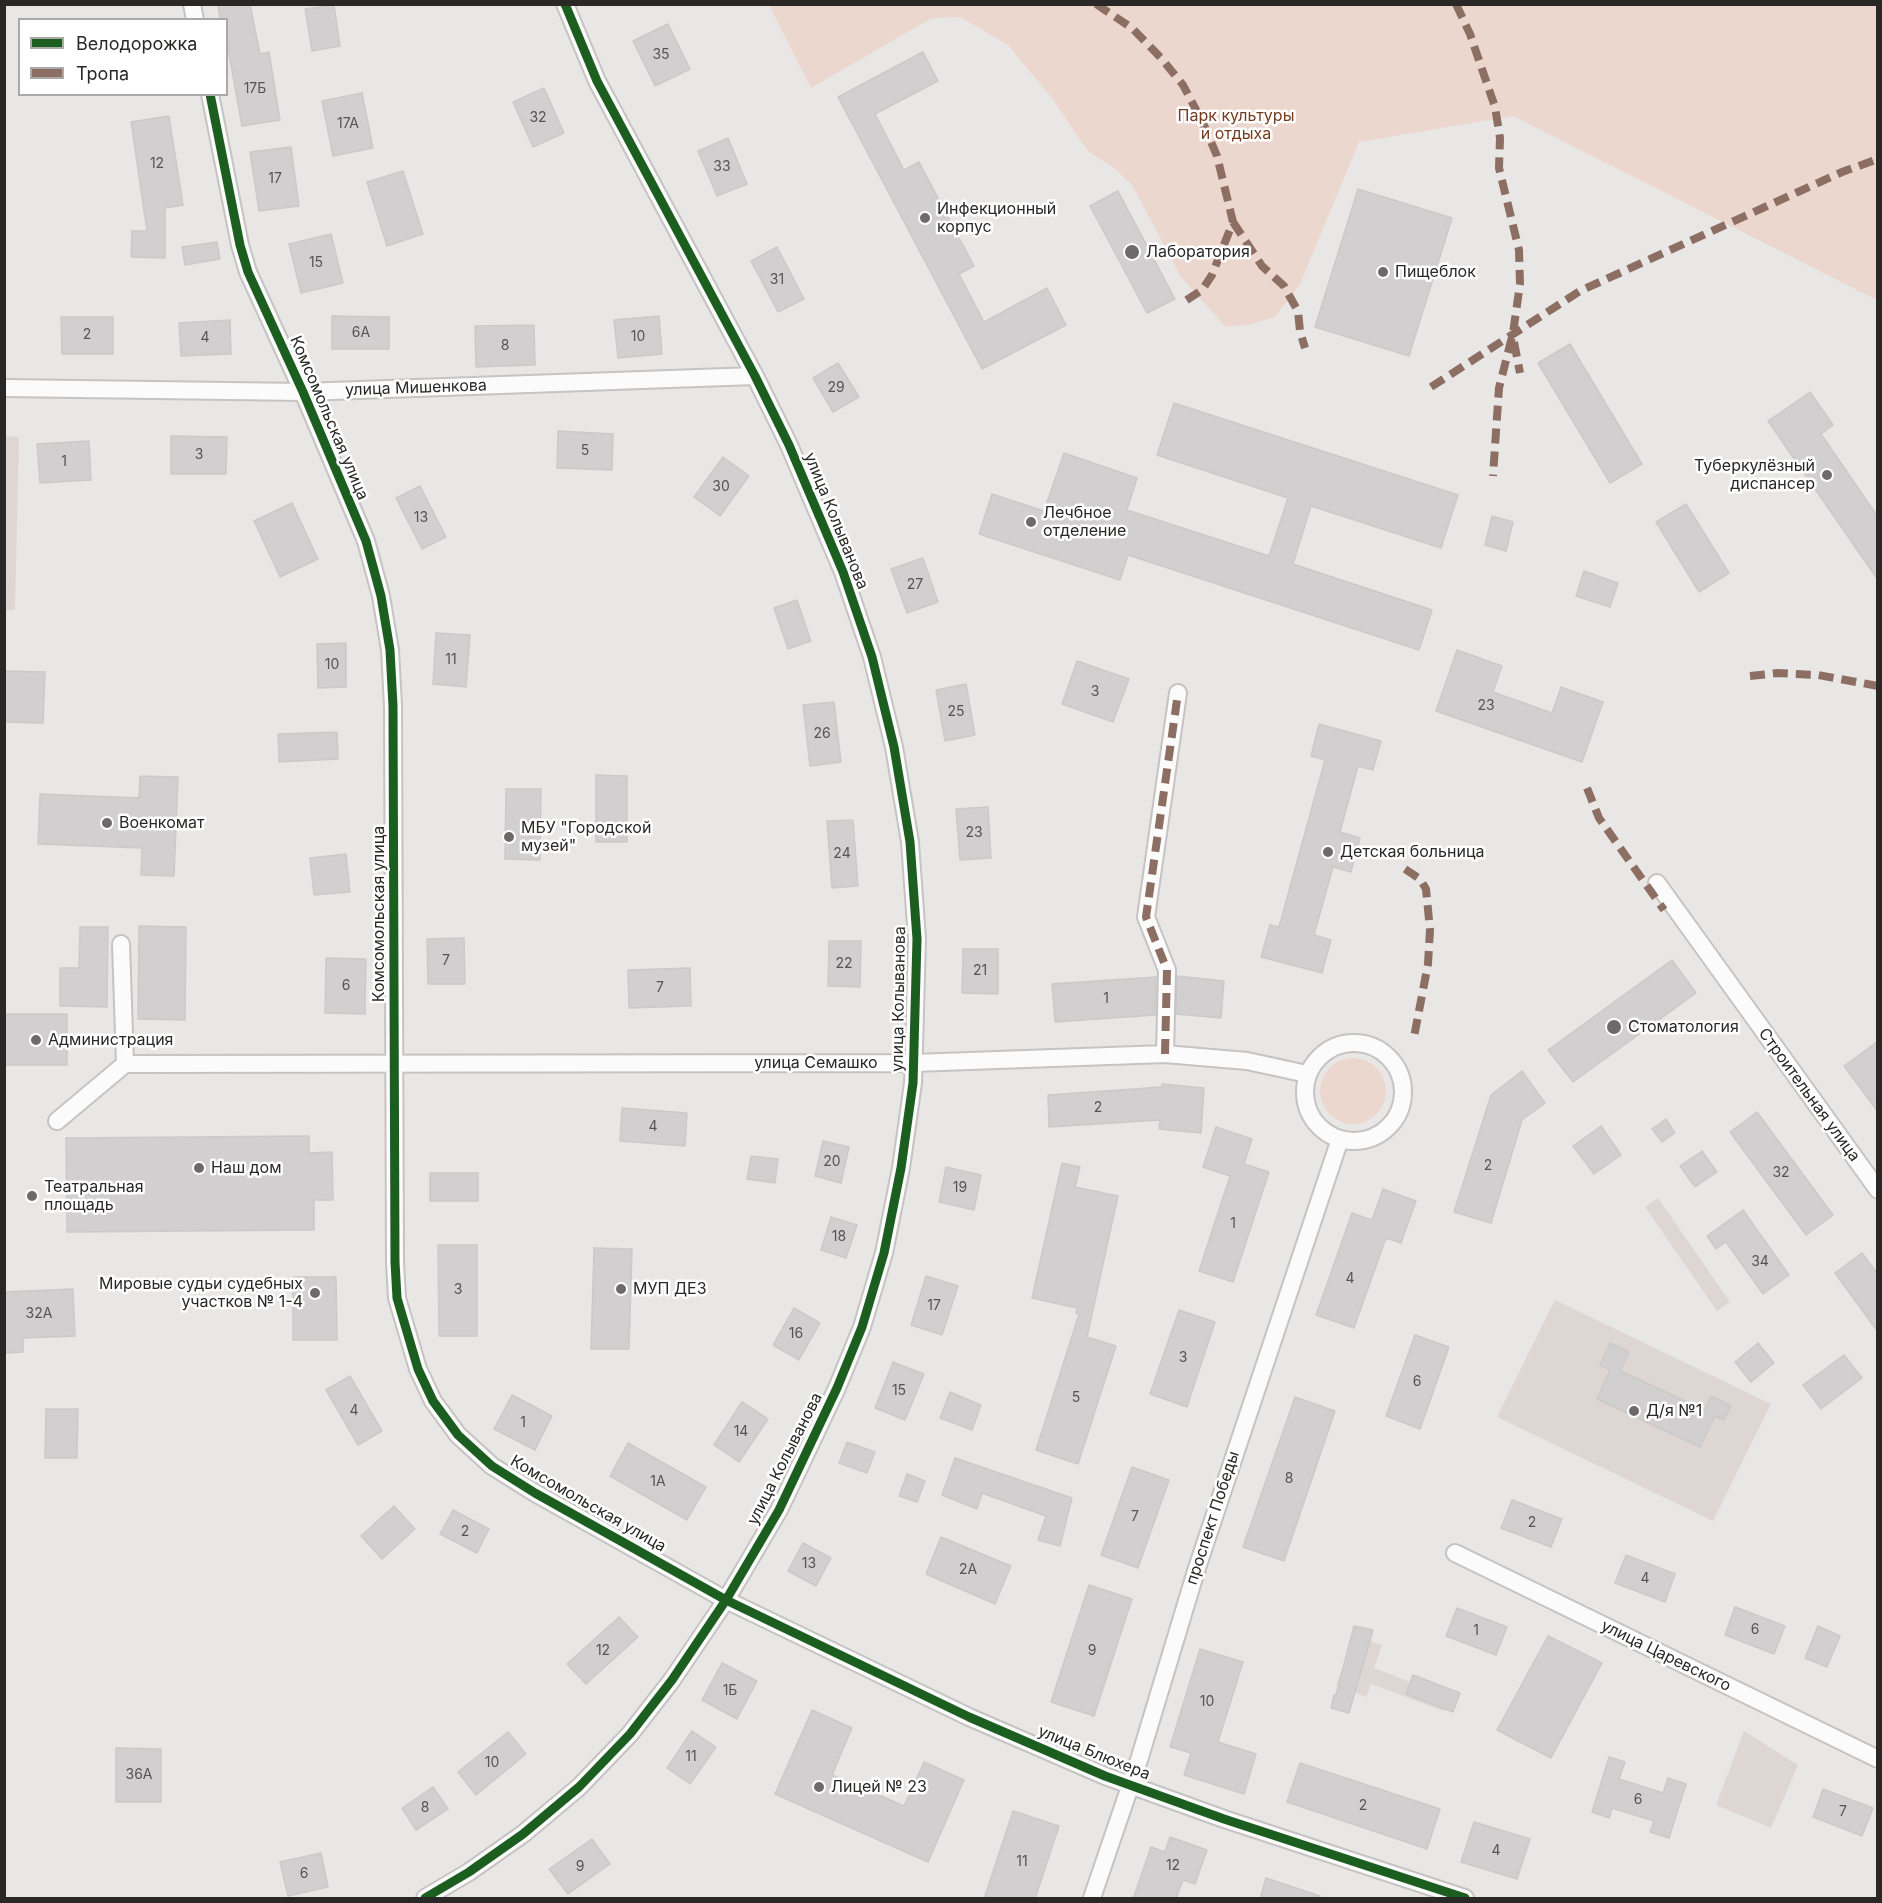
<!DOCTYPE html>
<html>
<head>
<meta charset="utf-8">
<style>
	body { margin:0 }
	#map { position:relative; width:1882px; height:1903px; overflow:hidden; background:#e9e7e6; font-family:Inter,sans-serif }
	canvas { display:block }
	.frame { position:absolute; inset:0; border:6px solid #292827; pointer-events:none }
	.legend { position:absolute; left:18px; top:18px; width:210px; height:78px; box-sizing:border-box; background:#fff; border:2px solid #a9a9a9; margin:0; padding:8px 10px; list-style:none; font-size:18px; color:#292827 }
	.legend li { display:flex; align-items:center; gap:12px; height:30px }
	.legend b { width:30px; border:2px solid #a9a9a9 }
</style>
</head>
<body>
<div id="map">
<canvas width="1882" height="1903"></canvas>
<div class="frame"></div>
<ul class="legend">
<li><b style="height:8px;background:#1b5e20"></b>Велодорожка</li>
<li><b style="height:8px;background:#8d6e63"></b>Тропа</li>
</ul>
</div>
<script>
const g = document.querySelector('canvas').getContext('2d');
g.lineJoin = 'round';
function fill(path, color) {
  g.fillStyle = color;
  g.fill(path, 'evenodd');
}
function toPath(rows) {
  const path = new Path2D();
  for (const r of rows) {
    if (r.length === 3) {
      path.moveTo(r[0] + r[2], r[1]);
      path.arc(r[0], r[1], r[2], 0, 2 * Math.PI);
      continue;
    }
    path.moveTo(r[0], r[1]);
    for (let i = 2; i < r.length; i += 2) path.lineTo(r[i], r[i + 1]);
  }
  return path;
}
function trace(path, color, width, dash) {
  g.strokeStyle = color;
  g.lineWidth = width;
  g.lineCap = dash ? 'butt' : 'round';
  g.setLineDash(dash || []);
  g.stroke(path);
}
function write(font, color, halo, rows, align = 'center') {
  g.font = font + ' Inter,sans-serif';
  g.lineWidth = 5;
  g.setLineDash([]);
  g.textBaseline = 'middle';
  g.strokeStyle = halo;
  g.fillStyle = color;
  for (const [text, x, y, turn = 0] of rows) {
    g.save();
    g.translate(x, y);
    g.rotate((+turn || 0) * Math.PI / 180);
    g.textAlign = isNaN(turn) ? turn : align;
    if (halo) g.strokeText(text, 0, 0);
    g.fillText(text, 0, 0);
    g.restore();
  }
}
fill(toPath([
	[5,436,19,437,15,610,5,610],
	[1658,1198,1730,1302,1717,1311,1645,1207],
	[1555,1300,1771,1404,1713,1521,1497,1417],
	[1355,1635,1382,1645,1374,1668,1449,1697,1444,1711,1371,1684,1366,1697,1336,1685],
	[1744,1731,1798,1765,1771,1828,1716,1805]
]), '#ddd6d3');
fill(toPath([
	[769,5,1877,5,1877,300,1513,116,1359,142,1300,284,1275,317,1251,324,1226,327,1181,277,1132,185,1114,168,1088,151,1051,97,1008,45,960,17,932,18,811,88],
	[1353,1091,33]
]), '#ecd7ce');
const building = toPath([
	[218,4,250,4,260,54,269,52,280,120,242,126,226,37,226,20,220,20,218,4],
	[334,5,340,46,312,51,305,9,334,5],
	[668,24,690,69,655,86,633,41,668,24],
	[923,52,938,81,875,114,904,170,919,162,974,266,959,274,984,322,1047,288,1066,325,982,369,838,97,923,52],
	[544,88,564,133,533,147,513,102,544,88],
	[362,93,373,148,333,156,322,101,362,93],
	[169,116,183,205,165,208,165,258,131,257,132,231,147,231,131,122,169,116],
	[728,138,747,184,717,196,698,151,728,138],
	[291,147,299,206,259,211,250,152,291,147],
	[403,171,423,234,387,246,367,182,403,171],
	[1358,189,1452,218,1409,356,1315,327,1358,189],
	[1118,191,1175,299,1147,313,1090,206,1118,191],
	[331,234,343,283,301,293,289,244,331,234],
	[217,242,220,259,185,265,182,247,217,242],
	[777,247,804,299,778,312,751,261,777,247],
	[332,316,389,317,389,349,332,349,332,316],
	[659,316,662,354,618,358,614,320,659,316],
	[61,317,113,317,113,354,62,354,61,317],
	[230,320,231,354,181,356,179,323,230,320],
	[534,325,535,365,476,367,475,326,534,325],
	[1570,344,1642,464,1610,483,1538,363,1570,344],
	[838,363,859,397,833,412,813,378,838,363],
	[1810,392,1833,425,1821,434,1878,517,1878,580,1768,421,1810,392],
	[1174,403,1458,495,1441,548,1311,506,1293,564,1432,610,1419,650,1128,555,1120,580,979,534,992,494,1044,511,1064,453,1137,478,1127,510,1269,556,1288,498,1157,455,1174,403],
	[558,431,613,434,612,470,557,468,558,431],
	[171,436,227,437,226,474,171,474,171,436],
	[89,441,91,480,40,483,37,444,89,441],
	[723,457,749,476,720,516,694,497,723,457],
	[420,486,446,537,422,549,396,498,420,486],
	[292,503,318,559,280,577,254,521,292,503],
	[1686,504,1729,573,1699,592,1656,522,1686,504],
	[1492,516,1513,522,1506,551,1485,545,1492,516],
	[923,558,938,602,907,613,891,569,923,558],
	[1584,571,1618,583,1610,607,1576,596,1584,571],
	[797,600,811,641,788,649,774,608,797,600],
	[436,633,470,635,466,687,433,684,436,633],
	[346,643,346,687,318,688,317,644,346,643],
	[1457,650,1502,666,1493,692,1552,713,1561,687,1603,702,1582,762,1436,711,1457,650],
	[1077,661,1129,679,1113,722,1062,704,1077,661],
	[4,671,45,672,43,723,4,722,4,671],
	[966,684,975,735,945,741,936,690,966,684],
	[834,702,841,762,810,766,803,705,834,702],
	[1319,724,1381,741,1373,770,1358,766,1340,832,1360,838,1351,872,1333,867,1314,935,1331,940,1322,973,1261,957,1270,925,1279,927,1325,760,1311,756,1319,724],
	[337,732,338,759,279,762,278,734,337,732],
	[596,775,627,776,627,842,596,842,596,775],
	[140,776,178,777,174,876,141,875,142,848,38,844,40,794,139,798,140,776],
	[506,789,541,789,540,860,505,859,506,789],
	[988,807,991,858,960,860,956,809,988,807],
	[853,820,858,886,832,888,827,821,853,820],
	[346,854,350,892,314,895,310,858,346,854],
	[139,926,186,927,185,1020,138,1019,139,926],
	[80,927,108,927,107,1007,60,1006,60,968,79,968,80,927],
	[464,938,465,984,428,984,427,939,464,938],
	[829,941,861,941,860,987,828,986,829,941],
	[963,949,998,949,998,994,962,993,963,949],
	[326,958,366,959,365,1014,325,1013,326,958],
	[1672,960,1696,993,1573,1082,1548,1050,1672,960],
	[690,968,691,1006,629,1008,628,970,690,968],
	[1177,976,1224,981,1221,1018,1176,1014,1177,976],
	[1156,977,1155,1015,1055,1022,1052,984,1156,977],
	[4,1014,67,1014,67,1065,4,1065,4,1014],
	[1878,1041,1878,1112,1844,1066,1878,1041],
	[1522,1071,1545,1103,1522,1120,1491,1223,1454,1212,1491,1095,1522,1071],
	[1162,1084,1204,1088,1201,1133,1159,1129,1160,1120,1049,1127,1048,1095,1162,1087,1162,1084],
	[622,1108,687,1113,685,1146,620,1141,622,1108],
	[1757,1112,1833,1215,1806,1235,1730,1132,1757,1112],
	[1666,1119,1675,1133,1662,1142,1652,1129,1666,1119],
	[1601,1126,1621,1155,1594,1174,1573,1146,1601,1126],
	[1216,1127,1252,1139,1244,1164,1269,1172,1233,1282,1199,1271,1230,1176,1203,1167,1216,1127],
	[309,1136,309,1153,332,1152,333,1200,314,1200,314,1230,67,1232,66,1138,309,1136],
	[823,1141,849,1147,841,1183,815,1176,823,1141],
	[1702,1151,1717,1172,1695,1187,1680,1166,1702,1151],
	[751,1156,778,1159,775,1183,747,1179,751,1156],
	[1062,1163,1080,1167,1075,1187,1118,1196,1087,1337,1116,1346,1078,1464,1036,1450,1079,1314,1076,1313,1077,1308,1032,1298,1062,1163],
	[946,1167,981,1175,974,1210,939,1202,946,1167],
	[430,1173,478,1173,478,1201,430,1201,430,1173],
	[1383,1189,1416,1201,1401,1243,1386,1238,1354,1328,1316,1315,1352,1213,1372,1220,1383,1189],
	[1743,1210,1789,1275,1763,1294,1726,1242,1716,1249,1707,1236,1743,1210],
	[831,1217,857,1225,846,1258,821,1250,831,1217],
	[438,1245,477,1245,477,1336,439,1336,438,1245],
	[594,1248,632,1249,629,1349,591,1349,594,1248],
	[1862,1253,1878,1274,1878,1332,1835,1273,1862,1253],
	[926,1276,958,1286,942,1335,911,1325,926,1276],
	[293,1277,336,1277,337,1340,293,1340,293,1277],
	[73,1289,75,1336,23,1338,23,1352,4,1353,4,1292,73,1289],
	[794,1308,820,1323,799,1360,773,1345,794,1308],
	[1179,1310,1215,1322,1187,1407,1150,1394,1179,1310],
	[1415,1335,1449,1347,1420,1429,1386,1416,1415,1335],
	[1610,1343,1629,1352,1620,1371,1705,1410,1711,1396,1731,1406,1724,1420,1715,1416,1700,1447,1597,1399,1610,1370,1600,1365,1610,1343],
	[1758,1343,1774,1363,1751,1382,1735,1362,1758,1343],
	[1844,1355,1862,1378,1821,1409,1803,1385,1844,1355],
	[893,1362,924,1374,905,1420,875,1408,893,1362],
	[350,1376,382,1431,358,1445,326,1390,350,1376],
	[950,1392,981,1405,972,1430,940,1418,950,1392],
	[512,1395,552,1416,535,1450,494,1429,512,1395],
	[1295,1397,1335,1411,1284,1561,1243,1547,1295,1397],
	[742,1402,768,1419,739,1462,714,1445,742,1402],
	[46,1409,78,1409,77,1458,45,1458,46,1409],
	[847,1442,875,1452,867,1473,839,1463,847,1442],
	[628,1443,706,1487,687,1520,610,1476,628,1443],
	[955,1458,1072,1498,1060,1546,1038,1540,1046,1516,982,1493,977,1509,942,1495,955,1458],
	[1132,1467,1169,1480,1138,1568,1101,1555,1132,1467],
	[907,1474,925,1481,917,1502,899,1496,907,1474],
	[1512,1500,1562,1519,1551,1547,1501,1528,1512,1500],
	[394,1506,415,1529,382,1559,361,1536,394,1506],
	[453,1510,489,1529,477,1553,440,1534,453,1510],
	[941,1537,1011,1566,995,1604,926,1574,941,1537],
	[803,1543,831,1558,816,1586,788,1571,803,1543],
	[1626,1555,1675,1574,1665,1602,1615,1583,1626,1555],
	[1089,1585,1132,1599,1094,1716,1051,1702,1089,1585],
	[1735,1607,1785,1626,1774,1654,1725,1635,1735,1607],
	[1457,1608,1507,1627,1496,1655,1446,1636,1457,1608],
	[619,1617,638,1637,586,1684,567,1664,619,1617],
	[1354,1626,1373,1630,1349,1713,1331,1708,1334,1695,1336,1695,1354,1626],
	[1818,1626,1840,1636,1827,1667,1805,1658,1818,1626],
	[1548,1636,1602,1663,1551,1758,1497,1730,1548,1636],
	[1200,1649,1243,1662,1218,1742,1256,1754,1244,1794,1184,1775,1191,1753,1170,1747,1200,1649],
	[722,1663,757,1681,737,1719,702,1700,722,1663],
	[1413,1675,1460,1693,1453,1712,1406,1694,1413,1675],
	[812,1710,852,1728,832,1775,904,1806,924,1762,964,1780,928,1862,775,1794,812,1710],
	[692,1731,716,1747,690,1784,667,1768,692,1731],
	[508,1732,526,1754,476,1795,458,1772,508,1732],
	[116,1748,161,1749,161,1802,116,1802,116,1748],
	[1609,1757,1625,1762,1619,1779,1663,1793,1668,1778,1686,1784,1669,1838,1650,1832,1654,1821,1612,1808,1609,1818,1592,1812,1609,1757],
	[1300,1763,1440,1809,1427,1849,1287,1802,1300,1763],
	[433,1787,448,1809,416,1830,402,1808,433,1787],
	[1823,1789,1873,1808,1862,1836,1813,1817,1823,1789],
	[1013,1811,1059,1826,1035,1899,984,1899,1013,1811],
	[1474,1822,1530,1839,1517,1879,1461,1862,1474,1822],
	[1170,1837,1207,1850,1195,1884,1183,1880,1176,1899,1133,1899,1151,1847,1165,1852,1170,1837],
	[592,1839,610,1864,568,1894,549,1869,592,1839],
	[321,1853,328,1887,288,1896,280,1862,321,1853],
	[1266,1878,1320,1896,1320,1899,1260,1899,1266,1878]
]);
fill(building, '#d1cfcf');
trace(building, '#cbcac9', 1.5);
const street = toPath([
	[192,4,195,20],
	[210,94,240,245,248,272,303,392,366,541,381,596,390,650,393,706,395,1262,397,1298,418,1369,433,1401,458,1435,492,1466,535,1493,726,1600,969,1717,1105,1776,1224,1819,1465,1898],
	[4,388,303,392,755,376],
	[1657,883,1878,1190],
	[121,944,125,1064],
	[1354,1092,49],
	[1165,1054,1167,970,1146,917,1178,693],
	[57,1121,125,1064,914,1063,1165,1054,1247,1061,1307,1074],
	[1455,1553,1878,1759],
	[425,1898,469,1872,523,1834,579,1787,630,1734,672,1680,726,1600,779,1510,837,1388,862,1327,884,1253,901,1168,913,1083,917,939,910,842,894,747,872,657,843,572,789,445,755,376,597,81,565,4],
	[1092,1898,1139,1760,1196,1571,1340,1139]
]);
trace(street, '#c5c4c3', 20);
trace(street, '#fcfbfb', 16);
trace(toPath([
	[1096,4,1132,28,1161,58,1183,85,1203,123,1217,156,1233,222,1212,275,1202,290,1185,301],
	[1456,4,1470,34,1495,107,1500,138,1499,168,1519,250,1520,284,1513,333,1499,388,1493,476],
	[1233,222,1262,266,1284,286,1290,297,1298,311,1300,331,1305,348],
	[1514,342,1520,373],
	[1431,387,1580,291,1842,172,1878,159],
	[1750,676,1778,673,1818,675,1878,686],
	[1587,788,1599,818,1664,910],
	[1405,869,1420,879,1426,889,1430,930,1428,964,1414,1037],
	[1165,1054,1167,970,1146,917,1178,693]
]), '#8d6e63', 8, [15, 8]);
trace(toPath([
	[210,94,240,245,248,272,303,392,366,541,381,596,390,650,393,706,395,1262,397,1298,418,1369,433,1401,458,1435,492,1466,535,1493,726,1600,969,1717,1105,1776,1224,1819,1465,1898],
	[425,1898,469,1872,523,1834,579,1787,630,1734,672,1680,726,1600,779,1510,837,1388,862,1327,884,1253,901,1168,913,1083,917,939,910,842,894,747,872,657,843,572,789,445,755,376,597,81,565,4]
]), '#1b5e20', 9);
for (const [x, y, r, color] of [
	[925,218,6,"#6c6b6a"],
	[1132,252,8,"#6c6b6a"],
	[1383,272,6,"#6c6b6a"],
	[1827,475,6,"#6c6b6a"],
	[1031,522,6,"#6c6b6a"],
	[107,823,6,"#6c6b6a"],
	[509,837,6,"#6c6b6a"],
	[1328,852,6,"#6c6b6a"],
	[1614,1027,8,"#6c6b6a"],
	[36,1040,6,"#6c6b6a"],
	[199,1168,6,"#6c6b6a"],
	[32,1196,6,"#6c6b6a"],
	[621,1289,6,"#6c6b6a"],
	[315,1293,6,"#6c6b6a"],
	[1634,1411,6,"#6c6b6a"],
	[819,1787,6,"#6c6b6a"]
]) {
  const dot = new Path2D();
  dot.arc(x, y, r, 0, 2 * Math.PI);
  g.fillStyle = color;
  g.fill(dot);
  trace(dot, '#fff', 2);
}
write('14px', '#555453', null, [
	["35",661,55],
	["17Б",255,89],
	["32",538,118],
	["17А",348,124],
	["12",157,164],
	["33",722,167],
	["17",275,179],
	["15",316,263],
	["31",777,280],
	["6А",361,333],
	["2",87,335],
	["10",638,337],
	["4",205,338],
	["8",505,346],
	["29",836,388],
	["5",585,451],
	["3",199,455],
	["1",64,462],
	["30",721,487],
	["13",421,518],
	["27",915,585],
	["11",451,660],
	["10",332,665],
	["3",1095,692],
	["23",1486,706],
	["25",956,712],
	["26",822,734],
	["23",974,833],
	["24",842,854],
	["7",446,961],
	["22",844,964],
	["21",980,971],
	["6",346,986],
	["7",660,988],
	["1",1106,999],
	["2",1098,1108],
	["4",653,1127],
	["20",832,1162],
	["2",1488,1166],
	["32",1781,1173],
	["19",960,1188],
	["1",1233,1224],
	["18",839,1237],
	["34",1760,1262],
	["4",1350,1279],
	["3",458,1290],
	["17",934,1306],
	["32А",39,1314],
	["16",796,1334],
	["3",1183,1358],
	["6",1417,1382],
	["15",899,1391],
	["5",1076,1398],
	["4",354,1411],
	["1",523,1423],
	["14",741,1432],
	["8",1289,1479],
	["1А",658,1482],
	["7",1135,1517],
	["2",1532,1523],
	["2",465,1532],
	["13",809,1564],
	["2А",968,1570],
	["4",1645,1579],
	["6",1755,1630],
	["1",1476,1631],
	["12",603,1651],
	["9",1092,1651],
	["1Б",730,1691],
	["10",1207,1702],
	["11",691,1757],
	["10",492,1763],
	["36А",139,1775],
	["6",1638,1800],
	["2",1363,1806],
	["8",425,1808],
	["7",1843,1812],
	["4",1496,1851],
	["11",1022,1862],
	["12",1173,1866],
	["9",580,1867],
	["6",304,1874]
]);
write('16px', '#753b1e', '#fff', [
	["Парк культуры",1236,116],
	["и отдыха",1236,134]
]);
write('16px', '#292827', '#fff', [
	["Инфекционный",937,209],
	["корпус",937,227],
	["Лаборатория",1146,252],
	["Пищеблок",1395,272],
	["Туберкулёзный",1815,466,"right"],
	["диспансер",1815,484,"right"],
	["Лечбное",1043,513],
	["отделение",1043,531],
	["Военкомат",119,823],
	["МБУ \"Городской",521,828],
	["музей\"",521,846],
	["Детская больница",1340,852],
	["Стоматология",1628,1027],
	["Администрация",48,1040],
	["Наш дом",211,1168],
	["Театральная",44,1187],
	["площадь",44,1205],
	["Мировые судьи судебных",303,1284,"right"],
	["участков № 1-4",303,1302,"right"],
	["МУП ДЕЗ",633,1289],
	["Д/я №1",1646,1411],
	["Лицей № 23",831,1787]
], 'left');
write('16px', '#292827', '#fff', [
	["улица Мишенкова",416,388,-2],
	["Комсомольская улица",329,418,67],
	["улица Колыванова",836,521,68],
	["Комсомольская улица",379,914,-90],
	["улица Колыванова",899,999,-89],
	["улица Семашко",816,1063],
	["Строительная улица",1809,1095,54],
	["улица Колыванова",785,1459,-63],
	["Комсомольская улица",588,1504,30],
	["проспект Победы",1213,1518,-72],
	["улица Царевского",1666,1656,26],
	["улица Блюхера",1094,1753,22]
]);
</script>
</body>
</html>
